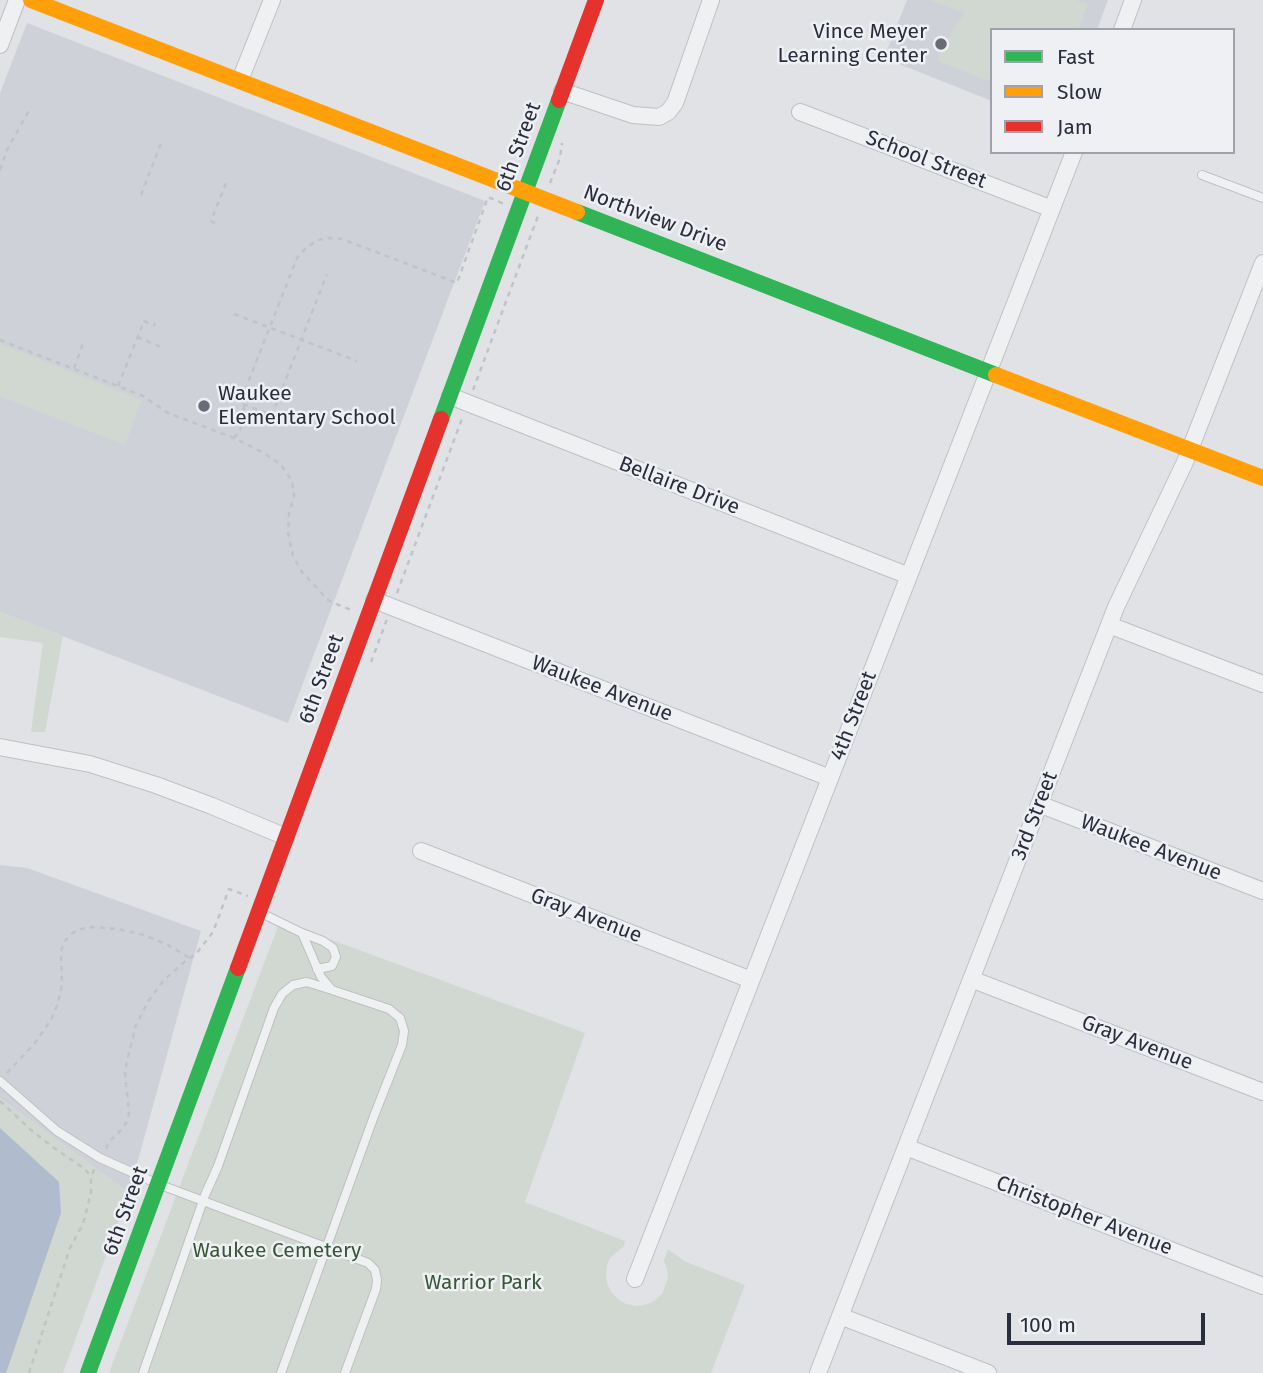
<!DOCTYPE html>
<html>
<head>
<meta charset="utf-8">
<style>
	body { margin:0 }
	#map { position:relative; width:1263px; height:1373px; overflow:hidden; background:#e0e2e5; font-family:"Fira Sans",sans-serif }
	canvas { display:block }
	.legend { position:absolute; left:990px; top:28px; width:245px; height:126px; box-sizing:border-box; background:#eef0f4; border:2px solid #9fa2aa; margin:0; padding:9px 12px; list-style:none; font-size:21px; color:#292d3c }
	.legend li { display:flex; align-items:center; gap:14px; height:35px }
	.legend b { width:35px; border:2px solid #9fa2aa }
	.scale { position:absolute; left:1007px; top:1313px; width:198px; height:32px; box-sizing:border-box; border:4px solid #292d3c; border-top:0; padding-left:9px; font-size:21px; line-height:24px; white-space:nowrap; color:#292d3c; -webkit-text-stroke:5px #eef0f4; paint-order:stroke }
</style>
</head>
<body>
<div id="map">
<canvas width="1263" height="1373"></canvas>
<ul class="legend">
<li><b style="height:9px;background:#30b455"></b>Fast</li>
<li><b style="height:9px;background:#ff9f0a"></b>Slow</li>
<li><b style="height:9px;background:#e5322d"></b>Jam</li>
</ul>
<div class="scale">100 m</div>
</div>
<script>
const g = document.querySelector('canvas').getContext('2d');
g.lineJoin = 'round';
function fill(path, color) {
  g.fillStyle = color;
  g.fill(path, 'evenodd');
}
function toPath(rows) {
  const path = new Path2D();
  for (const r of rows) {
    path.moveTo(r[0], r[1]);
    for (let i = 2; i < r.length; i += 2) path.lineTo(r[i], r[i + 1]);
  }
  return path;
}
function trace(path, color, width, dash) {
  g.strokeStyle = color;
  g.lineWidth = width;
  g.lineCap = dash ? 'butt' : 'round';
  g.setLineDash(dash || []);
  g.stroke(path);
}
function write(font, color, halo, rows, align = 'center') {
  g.font = font + ' "Fira Sans",sans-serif';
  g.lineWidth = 5;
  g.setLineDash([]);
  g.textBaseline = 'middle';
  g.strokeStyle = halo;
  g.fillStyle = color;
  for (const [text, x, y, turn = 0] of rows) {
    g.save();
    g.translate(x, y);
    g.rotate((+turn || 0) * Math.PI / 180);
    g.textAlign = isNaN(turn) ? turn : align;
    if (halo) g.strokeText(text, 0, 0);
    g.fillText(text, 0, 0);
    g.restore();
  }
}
fill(toPath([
	[907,0,1108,0,1097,30,992,30,992,101,884,58],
	[27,23,485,201,288,723,0,612,0,93],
	[0,865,27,868,201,931,129,1193,0,1098]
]), '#cfd1d8');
fill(toPath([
	[930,0,1075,0,1088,4,1078,30,992,30,992,82,937,61,947,38,965,13],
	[0,344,142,400,125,445,0,396],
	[0,612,63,636,45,732,31,732,43,643,0,637],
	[280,921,585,1033,525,1202,625,1241,624,1246,610,1258,607,1265,606,1275,607,1283,611,1292,619,1300,626,1304,636,1306,645,1305,654,1301,662,1294,668,1278,667,1269,664,1261,668,1249,684,1261,745,1285,711,1373,109,1373],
	[0,1098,129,1193,63,1373,0,1373]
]), '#d0d8d1');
fill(toPath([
	[0,1128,59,1182,61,1213,6,1373,0,1373]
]), '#b0bbce');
const lane = toPath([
	[1202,175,1263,198],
	[259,912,302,933,321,977,332,990,389,1009,400,1018,404,1031,402,1045,374,1116,281,1373],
	[302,933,323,941,333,948,336,957,332,966,317,969],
	[0,1081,57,1131,100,1158,158,1184,368,1263,375,1270,377,1280,376,1289,345,1373],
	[143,1373,205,1195,218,1166,274,1008,282,994,293,985,307,982,329,989]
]);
const street = toPath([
	[1122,30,1133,0],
	[0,45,17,0],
	[240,80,272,0],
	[562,91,633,115,659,117,668,112,675,103,711,0],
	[800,112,1052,209],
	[450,396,909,576],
	[374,600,830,778],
	[1109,625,1263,684],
	[0,747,90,764,156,785,212,806,286,837],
	[1039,804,1263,891],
	[421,851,751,980],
	[971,979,1263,1092],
	[906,1147,1263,1286],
	[635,1279,1074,152],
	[840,1316,988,1373],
	[818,1373,1116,607,1185,462,1263,263]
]);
trace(lane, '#bec0c3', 10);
trace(street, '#bec0c3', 18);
trace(toPath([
	[0,170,7,150,31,107],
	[550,183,560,158,562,143],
	[141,195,161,143],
	[215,223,211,221,226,183],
	[234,314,357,361],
	[137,337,161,347],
	[0,340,143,396,168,413,234,438,264,453,281,465,292,481,294,496,289,514,288,533,293,556,302,572,329,601,351,610],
	[74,368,84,341],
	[118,386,144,321,154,325,155,323],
	[473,390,538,216],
	[243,404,272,415,327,274],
	[234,438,241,428,247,385,297,258,305,249,317,240,330,238,342,239,457,283,488,197,504,204],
	[397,593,463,416],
	[371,662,387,619],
	[7,1073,34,1044,51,1020,58,1003,62,985,61,951,65,941,71,934,81,929,92,927,118,929,144,935,166,944,190,958],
	[0,1101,31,1130,54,1148,85,1169,91,1177],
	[106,1149,109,1142,121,1130,128,1120,129,1112,125,1073,127,1061,136,1025,149,1000,164,980,183,963,196,954,213,932,229,889,248,896],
	[29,1373,70,1248,83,1224,91,1193,91,1178,95,1167]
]), '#c2c3c7', 2.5, [5, 5]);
trace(lane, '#eff0f2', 8);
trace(street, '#eff0f2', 16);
trace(toPath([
	[577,212,996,375],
	[441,419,559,100],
	[88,1373,238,968]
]), '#30b455', 16);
trace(toPath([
	[31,0,577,212],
	[996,375,1263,478]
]), '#ff9f0a', 16);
trace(toPath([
	[559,100,596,0],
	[238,968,441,419]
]), '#e5322d', 16);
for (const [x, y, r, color] of [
	[941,44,7,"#696c77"],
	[204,406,7,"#696c77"]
]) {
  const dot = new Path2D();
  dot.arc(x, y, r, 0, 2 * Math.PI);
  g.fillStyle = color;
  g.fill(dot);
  trace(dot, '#eef0f4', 2.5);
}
write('21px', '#292d3c', '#eef0f4', [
	["Vince Meyer",927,32],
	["Learning Center",927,56],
	["Waukee",218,394,"left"],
	["Elementary School",218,418,"left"]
], 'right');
write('21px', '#292d3c', '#eef0f4', [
	["6th Street",519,147,-70],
	["School Street",926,160,21],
	["Northview Drive",655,219,21],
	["Bellaire Drive",679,486,21],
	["6th Street",322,679,-70],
	["Waukee Avenue",602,689,21],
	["4th Street",854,716,-69],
	["3rd Street",1035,816,-69],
	["Waukee Avenue",1151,848,21],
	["Gray Avenue",586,916,21],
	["Gray Avenue",1137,1043,21],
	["6th Street",126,1211,-70],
	["Christopher Avenue",1084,1216,21]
]);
write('21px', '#395738', '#eef0f4', [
	["Waukee Cemetery",277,1251],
	["Warrior Park",483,1283]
]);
</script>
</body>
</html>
